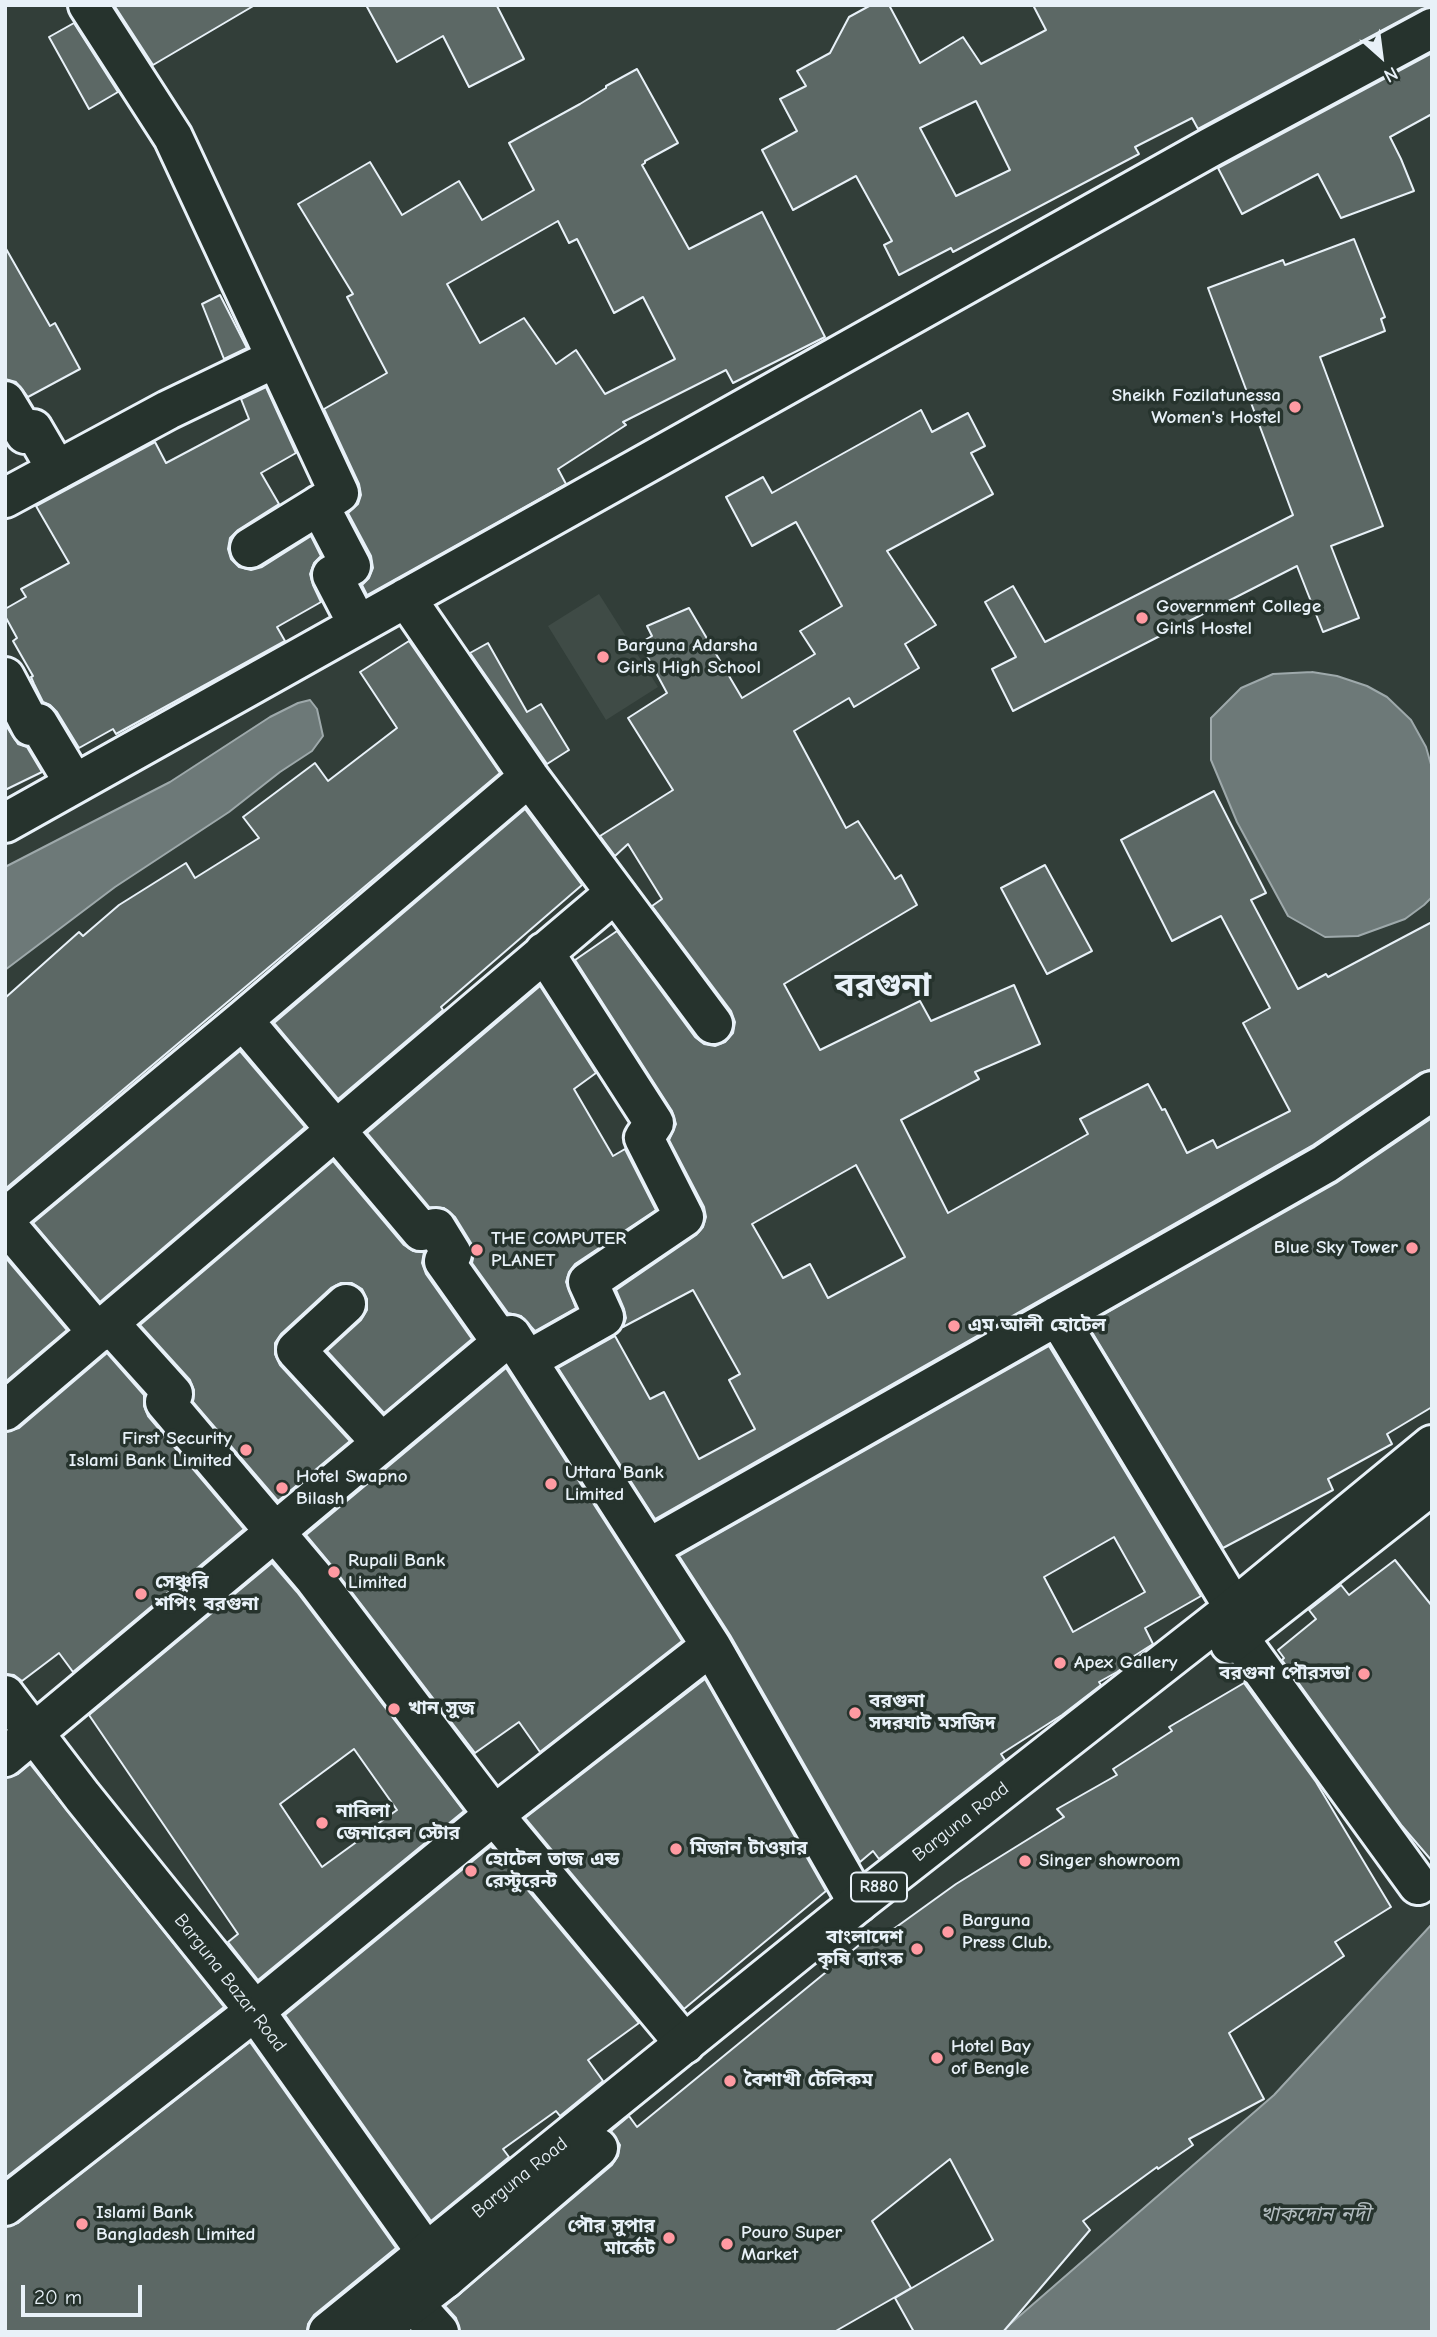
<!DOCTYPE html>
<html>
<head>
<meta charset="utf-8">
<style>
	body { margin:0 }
	#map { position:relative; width:1437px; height:2337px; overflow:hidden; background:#323e39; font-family:"Comic Neue",sans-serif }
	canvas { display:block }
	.frame { position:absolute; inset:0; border:7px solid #e8f1f8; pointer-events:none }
	.north { position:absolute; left:1346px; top:21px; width:70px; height:70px; -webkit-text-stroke:5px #26332d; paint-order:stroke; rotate:152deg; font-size:19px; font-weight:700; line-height:28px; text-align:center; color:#e8f1f8 }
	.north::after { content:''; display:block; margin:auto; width:24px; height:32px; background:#e8f1f8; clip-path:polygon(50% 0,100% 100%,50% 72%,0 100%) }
	.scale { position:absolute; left:21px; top:2285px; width:121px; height:32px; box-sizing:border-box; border:4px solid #e8f1f8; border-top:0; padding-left:9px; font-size:21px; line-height:24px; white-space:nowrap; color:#e8f1f8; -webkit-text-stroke:5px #26332d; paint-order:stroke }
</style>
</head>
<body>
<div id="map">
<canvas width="1437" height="2337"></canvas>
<div class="frame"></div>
<div class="north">N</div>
<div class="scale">20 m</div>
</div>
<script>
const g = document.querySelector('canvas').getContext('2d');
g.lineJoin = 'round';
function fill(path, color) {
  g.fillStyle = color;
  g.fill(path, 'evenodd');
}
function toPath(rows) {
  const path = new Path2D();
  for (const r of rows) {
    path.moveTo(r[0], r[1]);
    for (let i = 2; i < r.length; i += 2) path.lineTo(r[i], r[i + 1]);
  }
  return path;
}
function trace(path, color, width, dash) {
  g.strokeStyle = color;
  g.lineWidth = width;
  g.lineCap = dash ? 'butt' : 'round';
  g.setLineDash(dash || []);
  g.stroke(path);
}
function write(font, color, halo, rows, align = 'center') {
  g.font = font + ' "Comic Neue","Noto Sans Bengali",sans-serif';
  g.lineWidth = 7;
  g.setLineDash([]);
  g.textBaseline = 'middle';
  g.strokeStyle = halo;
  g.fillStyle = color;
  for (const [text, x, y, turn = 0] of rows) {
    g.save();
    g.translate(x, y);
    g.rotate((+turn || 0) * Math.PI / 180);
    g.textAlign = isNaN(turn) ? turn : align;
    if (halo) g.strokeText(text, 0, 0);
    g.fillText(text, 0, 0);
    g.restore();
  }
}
fill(toPath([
	[599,594,658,687,606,720,548,626]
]), '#3f4b46');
const water = toPath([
	[1312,672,1337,676,1367,686,1387,697,1411,720,1426,747,1432,768,1432,897,1424,905,1405,919,1358,936,1325,937,1288,916,1237,822,1211,760,1211,718,1241,688,1273,674,1312,672],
	[310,700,317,709,323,736,312,751,280,772,229,812,115,887,5,970,5,867,170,782,270,717,298,703,310,700],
	[1432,1924,1432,2332,1001,2332,1274,2095,1432,1924]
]);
fill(water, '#6d7978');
trace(water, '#9ea9ab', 2);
const building = toPath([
	[114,5,255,5,153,65,114,5],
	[366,5,499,5,497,6,524,59,469,87,443,36,397,62,366,5],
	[871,5,889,5,920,63,963,37,981,64,1046,30,1033,5,1432,6,1422,9,1198,129,1192,118,1135,147,1139,154,953,252,951,248,899,275,884,245,892,241,856,176,793,210,762,150,797,131,780,99,806,86,797,71,830,53,849,17,871,5],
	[976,101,1010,170,956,196,920,128,976,101],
	[74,23,118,92,89,109,49,37,74,23],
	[1432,53,1432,114,1390,137,1401,159,1414,191,1341,218,1318,174,1242,214,1218,168,1432,53],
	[637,69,678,143,645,161,645,163,642,165,689,249,762,212,825,337,733,383,726,370,623,422,626,425,558,469,566,484,367,595,362,585,369,578,373,568,371,556,348,513,358,504,361,495,359,484,324,409,387,373,347,297,353,294,298,204,370,162,402,215,459,181,482,220,534,190,509,143,580,104,606,88,606,86,637,69],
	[558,221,569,243,577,239,614,313,643,297,675,359,605,394,576,350,556,364,524,318,480,343,447,284,558,221],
	[1354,239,1385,317,1381,319,1385,331,1320,357,1383,526,1331,546,1359,618,1323,632,1297,566,1013,711,992,669,1016,657,985,602,1013,586,1045,642,1293,515,1208,288,1283,260,1285,265,1354,239],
	[5,247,50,326,55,323,80,369,28,397,16,382,5,379,5,247],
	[220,295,247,348,224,359,202,304,220,295],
	[266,387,296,453,261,473,279,504,238,530,230,538,228,549,231,559,239,567,251,570,262,567,311,536,321,556,314,563,310,574,313,585,321,602,277,627,285,641,116,734,113,729,79,748,57,712,50,705,43,702,34,684,31,677,33,676,13,641,17,638,5,616,5,609,26,597,21,589,69,563,36,506,155,442,166,463,249,419,241,399,266,387],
	[921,410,932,432,968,413,985,446,971,453,993,494,887,551,936,625,905,644,919,668,854,707,849,698,794,731,846,828,858,821,895,879,901,875,917,905,784,984,820,1050,920,1001,931,1021,1014,985,1040,1044,975,1072,979,1079,901,1120,948,1213,1088,1134,1080,1119,1148,1084,1162,1110,1165,1109,1187,1153,1213,1140,1217,1148,1290,1111,1243,1023,1270,1008,1221,916,1172,941,1121,840,1214,791,1266,893,1251,900,1298,989,1326,974,1328,977,1432,922,1432,1069,1420,1073,1313,1145,655,1519,558,1368,615,1336,650,1399,664,1392,699,1459,755,1429,729,1380,740,1374,693,1290,623,1327,626,1318,624,1309,616,1290,696,1235,703,1227,706,1217,704,1207,669,1140,676,1124,672,1111,575,960,617,931,695,1037,704,1044,715,1046,725,1042,733,1033,735,1022,731,1011,652,906,662,899,628,844,615,856,600,836,673,790,628,718,667,693,640,643,652,636,647,626,689,608,742,698,815,654,800,631,842,606,796,522,752,546,726,497,763,477,772,493,921,410],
	[856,1165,905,1257,828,1298,810,1264,783,1278,752,1224,856,1165],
	[409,641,500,773,5,1189,5,998,79,932,83,936,119,905,186,863,195,878,259,838,243,817,315,763,328,781,397,728,360,672,409,641],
	[488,643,527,712,541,704,569,750,547,764,470,653,488,643],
	[5,724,18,744,27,747,42,772,5,790,5,724],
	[525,809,582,885,441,1007,443,1010,338,1099,274,1023,525,809],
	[1045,865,1092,951,1047,974,1001,888,1045,865],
	[540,986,596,1073,574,1089,613,1156,625,1149,656,1210,575,1264,569,1272,566,1282,576,1308,535,1331,521,1316,508,1313,472,1263,474,1253,471,1243,455,1217,444,1208,429,1207,367,1133,540,986],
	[240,1051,305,1127,100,1302,33,1223,240,1051],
	[1432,1118,1432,1407,1387,1434,1392,1444,1328,1479,1333,1490,1223,1548,1087,1324,1336,1183,1432,1118],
	[333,1161,404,1245,413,1251,424,1252,422,1263,426,1274,472,1339,384,1413,327,1351,361,1320,367,1310,367,1299,362,1289,352,1283,341,1283,331,1288,281,1334,275,1343,275,1354,280,1365,350,1441,278,1501,193,1402,194,1390,190,1380,140,1325,333,1161],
	[5,1257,67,1330,5,1382,5,1257],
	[1049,1346,1201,1596,1145,1628,1153,1644,1131,1658,1133,1660,1117,1672,1099,1682,1101,1685,1062,1715,1001,1754,1005,1760,879,1859,873,1851,860,1862,730,1635,679,1556,1049,1346],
	[1114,1537,1145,1592,1073,1632,1044,1577,1114,1537],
	[107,1353,144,1395,144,1406,148,1416,244,1529,73,1672,59,1653,22,1681,14,1675,5,1674,5,1432,19,1428,107,1353],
	[506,1368,682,1641,540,1752,519,1722,475,1753,331,1565,306,1535,506,1368],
	[1395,1560,1432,1606,1432,1861,1402,1826,1282,1660,1284,1658,1278,1650,1316,1619,1309,1610,1341,1585,1349,1595,1395,1560],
	[272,1563,297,1592,464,1811,258,1980,228,1942,238,1934,89,1715,272,1563],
	[354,1749,397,1810,372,1828,373,1830,322,1867,280,1804,354,1749],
	[705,1679,826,1891,684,2009,525,1818,705,1679],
	[1244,1683,1316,1782,1391,1907,1335,1942,1344,1956,1229,2033,1264,2099,1189,2139,1193,2145,1158,2169,1157,2167,1083,2221,1090,2230,1003,2332,914,2332,895,2298,993,2240,950,2159,872,2221,911,2288,834,2332,460,2332,456,2318,445,2306,612,2165,618,2156,620,2145,611,2131,629,2116,637,2127,875,1932,881,1938,956,1884,1064,1817,1057,1809,1117,1775,1113,1769,1172,1731,1169,1727,1244,1683],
	[30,1764,224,2007,5,2178,5,1778,18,1774,30,1764],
	[491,1846,639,2023,588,2060,603,2081,560,2116,556,2111,503,2149,509,2157,431,2221,285,2015,491,1846],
	[250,2042,396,2248,314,2315,308,2324,307,2332,5,2332,5,2227,18,2223,250,2042]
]);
fill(building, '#5c6865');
trace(building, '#e8f1f8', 2);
const minor = toPath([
	[88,5,173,137,339,493,250,548],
	[5,401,25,434,33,429,57,470],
	[5,498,168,410,276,358],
	[319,505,351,566,332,575,358,625],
	[406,598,529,777,713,1024],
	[5,677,31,726,38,723,74,783],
	[5,823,1211,147,1432,28],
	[243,1020,421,1231,436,1228,452,1254,444,1261,502,1343],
	[5,1218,243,1020,529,777],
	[5,1223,98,1333],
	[346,1304,296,1350,381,1442],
	[1057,1316,1234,1608],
	[109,1323,173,1394,165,1402,314,1578,494,1815,685,2044],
	[528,1360,604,1317,588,1282,684,1217,644,1138,654,1123,544,952],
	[5,1411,615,893],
	[649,1548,1325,1164,1432,1091],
	[1239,1638,1418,1885],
	[5,1695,82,1796,255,2011,445,2279],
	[5,1757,511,1335,711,1646,858,1903],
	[5,2206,255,2011,494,1815,711,1646],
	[413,2303,439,2332]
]);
const major = toPath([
	[1230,1644,1432,1485],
	[328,2332,858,1903,1234,1608,1432,1445],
	[376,2332,445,2279,598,2148]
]);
trace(minor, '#e8f1f8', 44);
trace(major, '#e8f1f8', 44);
trace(minor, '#26332d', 38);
trace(major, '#26332d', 38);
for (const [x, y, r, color] of [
	[1295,407,7,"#ff9aa2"],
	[1142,618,7,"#ff9aa2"],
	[603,657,7,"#ff9aa2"],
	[1412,1248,7,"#ff9aa2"],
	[477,1250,7,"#ff9aa2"],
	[954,1326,7,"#ff9aa2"],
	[246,1450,7,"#ff9aa2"],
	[551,1484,7,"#ff9aa2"],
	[282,1488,7,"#ff9aa2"],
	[334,1572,7,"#ff9aa2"],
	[141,1594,7,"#ff9aa2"],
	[1060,1663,7,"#ff9aa2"],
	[1364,1674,7,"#ff9aa2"],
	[394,1709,7,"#ff9aa2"],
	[855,1713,7,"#ff9aa2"],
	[322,1823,7,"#ff9aa2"],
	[676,1849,7,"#ff9aa2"],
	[1025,1861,7,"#ff9aa2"],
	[471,1871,7,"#ff9aa2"],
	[948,1932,7,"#ff9aa2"],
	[917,1949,7,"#ff9aa2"],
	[937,2058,7,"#ff9aa2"],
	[730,2081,7,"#ff9aa2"],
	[82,2224,7,"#ff9aa2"],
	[669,2238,7,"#ff9aa2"],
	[727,2244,7,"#ff9aa2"]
]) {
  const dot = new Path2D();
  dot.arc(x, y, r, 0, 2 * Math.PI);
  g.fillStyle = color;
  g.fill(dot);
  trace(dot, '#26332d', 2.5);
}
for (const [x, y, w] of [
	[879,1887,56]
]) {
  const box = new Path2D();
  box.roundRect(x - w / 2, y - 14.5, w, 29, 5);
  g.fillStyle = '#26332d';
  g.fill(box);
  trace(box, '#e8f1f8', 2);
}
write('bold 18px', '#e8f1f8', null, [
	["R880",879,1887]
]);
write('bold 19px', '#e8f1f8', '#26332d', [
	["Sheikh Fozilatunessa",1281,396,"right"],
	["Women's Hostel",1281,418,"right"],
	["Government College",1156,607],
	["Girls Hostel",1156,629],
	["Barguna Adarsha",617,646],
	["Girls High School",617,668],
	["THE COMPUTER",491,1239],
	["PLANET",491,1261],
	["Blue Sky Tower",1398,1248,"right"],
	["এম আলী হোটেল",968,1326],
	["First Security",232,1439,"right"],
	["Islami Bank Limited",232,1461,"right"],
	["Uttara Bank",565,1473],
	["Limited",565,1495],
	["Hotel Swapno",296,1477],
	["Bilash",296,1499],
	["Rupali Bank",348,1561],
	["Limited",348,1583],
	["সেঞ্চুরি",155,1583],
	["শপিং বরগুনা",155,1605],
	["Apex Gallery",1074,1663],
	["বরগুনা পৌরসভা",1350,1674,"right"],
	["বরগুনা",869,1702],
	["সদরঘাট মসজিদ",869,1724],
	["খান সুজ",408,1709],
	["নাবিলা",336,1812],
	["জেনারেল স্টোর",336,1834],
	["মিজান টাওয়ার",690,1849],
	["হোটেল তাজ এন্ড",485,1860],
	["রেস্টুরেন্ট",485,1882],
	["Singer showroom",1039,1861],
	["Barguna",962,1921],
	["Press Club.",962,1943],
	["বাংলাদেশ",903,1938,"right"],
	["কৃষি ব্যাংক",903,1960,"right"],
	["Hotel Bay",951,2047],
	["of Bengle",951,2069],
	["বৈশাখী টেলিকম",744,2081],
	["Islami Bank",96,2213],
	["Bangladesh Limited",96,2235],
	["পৌর সুপার",655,2227,"right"],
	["মার্কেট",655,2249,"right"],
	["Pouro Super",741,2233],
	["Market",741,2255]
], 'left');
write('19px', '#e8f1f8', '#26332d', [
	["Barguna Road",961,1822,-38],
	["Barguna Bazar Road",230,1983,52],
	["Barguna Road",520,2178,-39]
]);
write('italic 21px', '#b1bbbe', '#26332d', [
	["খাকদোন নদী",1315,2215]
]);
write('bold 33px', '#e8f1f8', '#26332d', [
	["বরগুনা",883,987]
]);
</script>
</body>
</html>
